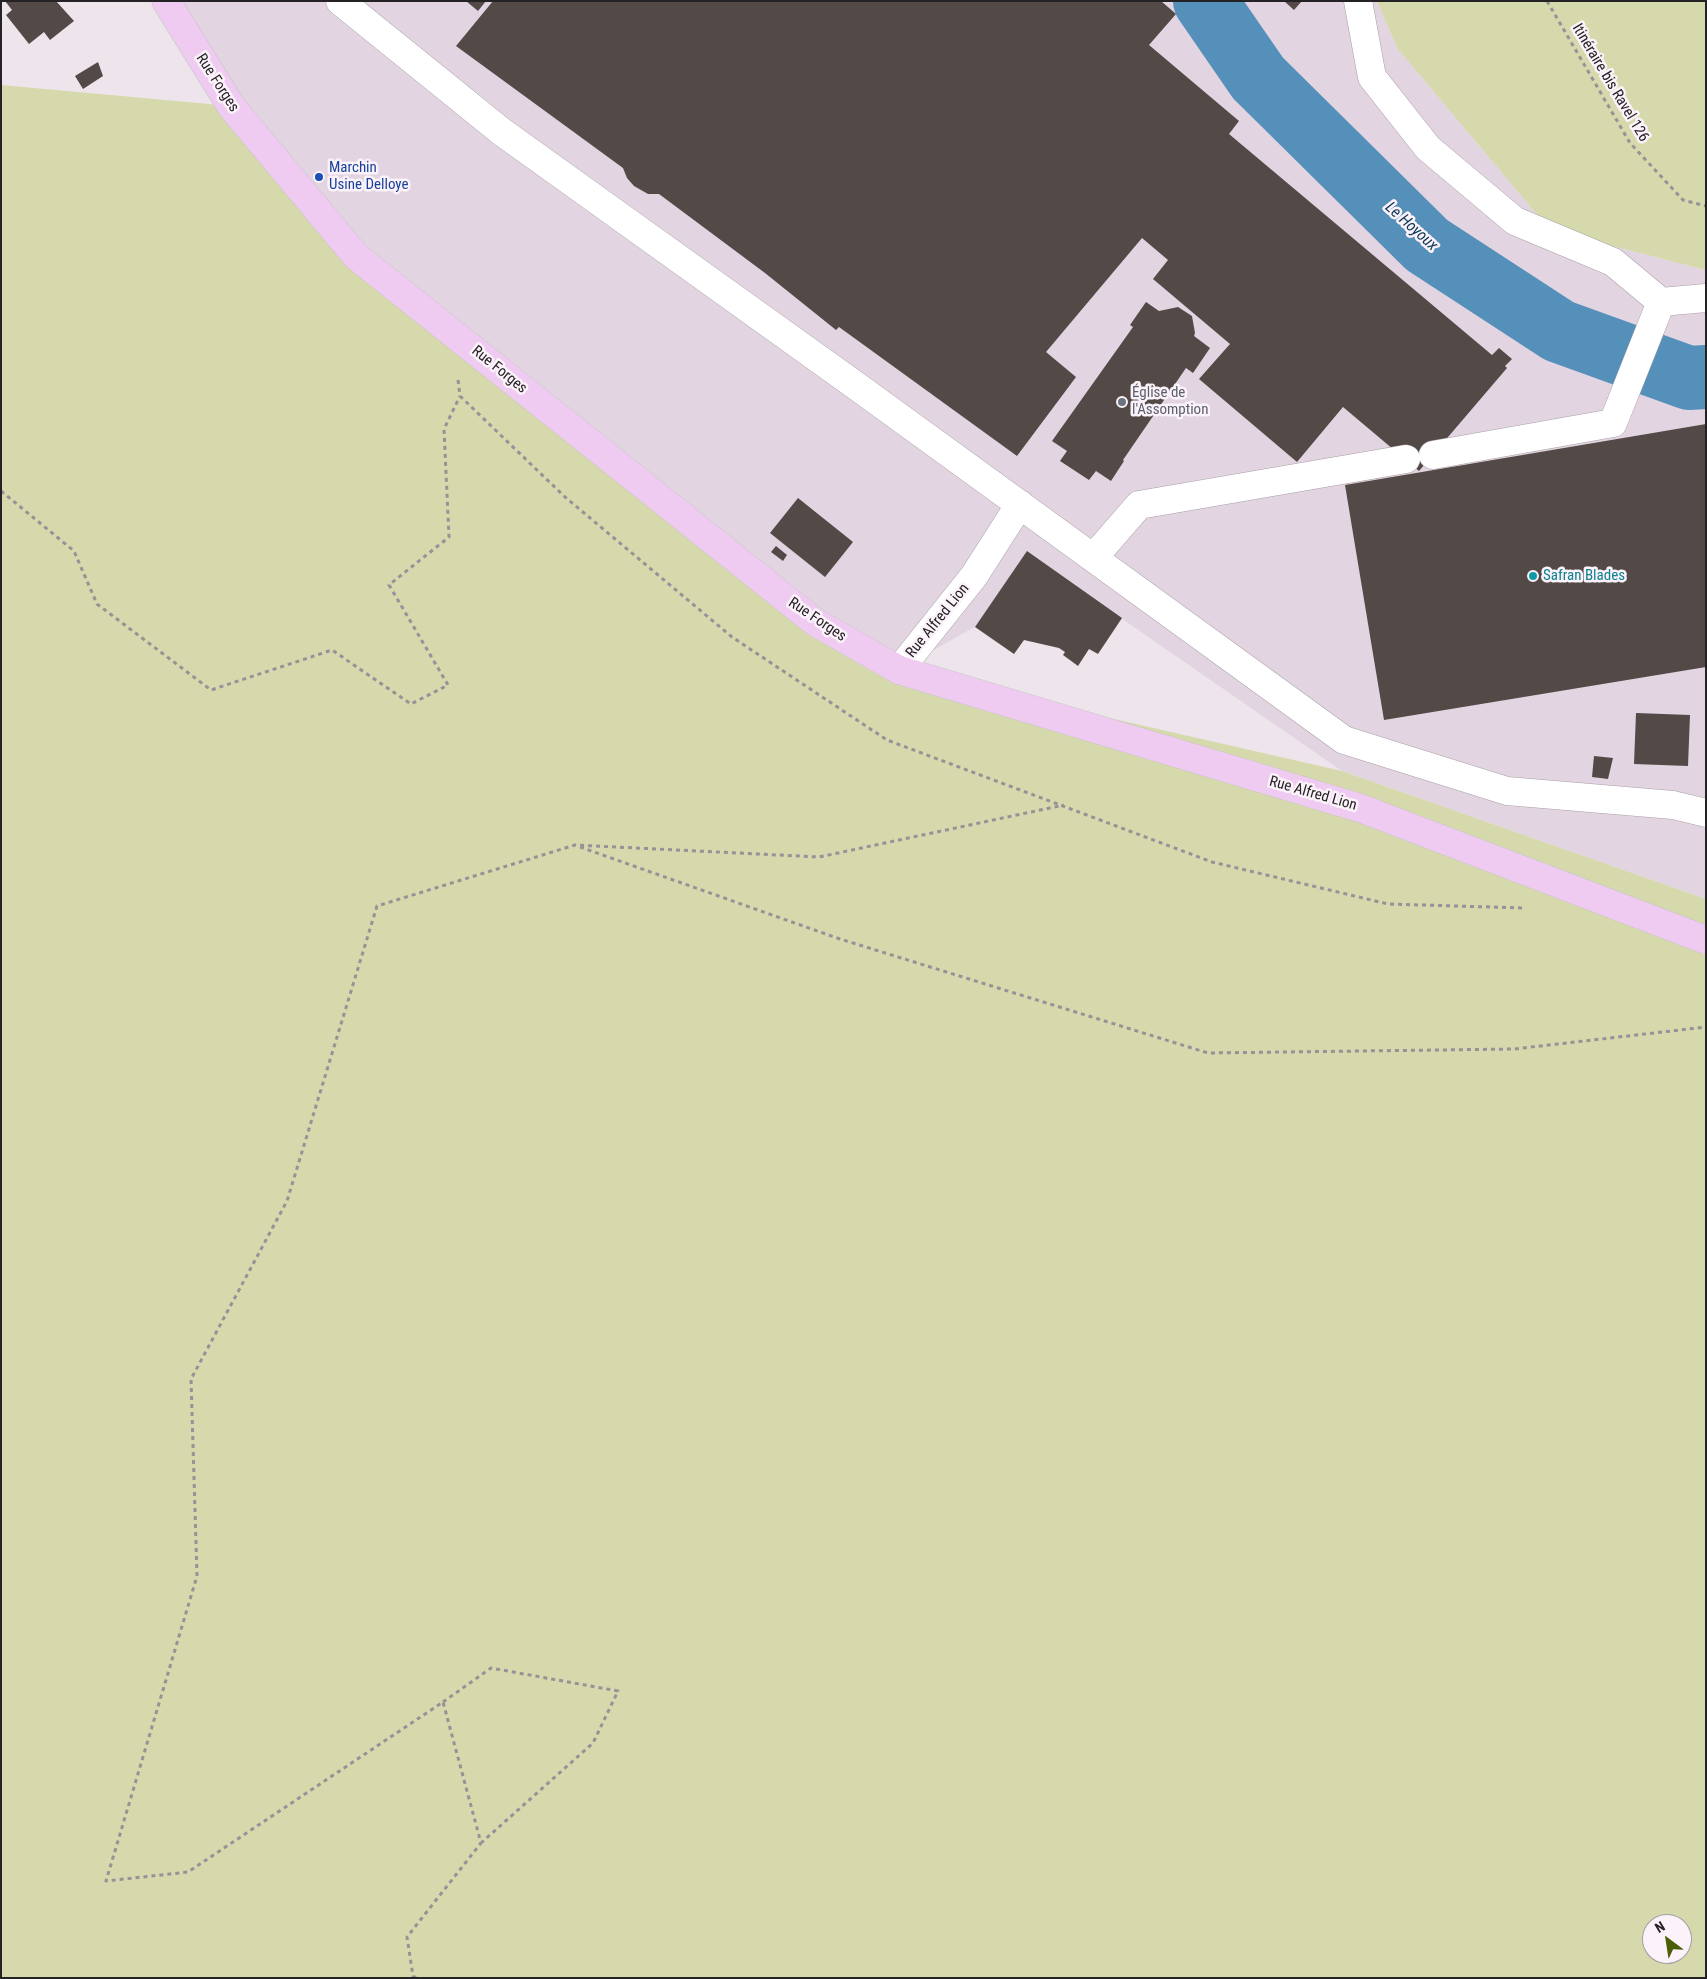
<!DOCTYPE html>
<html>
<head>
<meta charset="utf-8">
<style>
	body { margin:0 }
	#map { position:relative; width:1707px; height:1979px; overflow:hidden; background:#ede4ec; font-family:"Roboto Condensed",sans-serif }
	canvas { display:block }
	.frame { position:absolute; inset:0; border:2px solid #252225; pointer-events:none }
	.north { position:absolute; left:1642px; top:1914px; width:50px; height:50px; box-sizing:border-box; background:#fbf2fa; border:1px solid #a59fa5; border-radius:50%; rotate:329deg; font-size:14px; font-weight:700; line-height:20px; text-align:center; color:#252225 }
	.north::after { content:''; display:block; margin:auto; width:18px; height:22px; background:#4a5e05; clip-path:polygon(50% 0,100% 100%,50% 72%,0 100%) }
</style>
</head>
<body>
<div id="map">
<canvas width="1707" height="1979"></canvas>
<div class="frame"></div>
<div class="north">N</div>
</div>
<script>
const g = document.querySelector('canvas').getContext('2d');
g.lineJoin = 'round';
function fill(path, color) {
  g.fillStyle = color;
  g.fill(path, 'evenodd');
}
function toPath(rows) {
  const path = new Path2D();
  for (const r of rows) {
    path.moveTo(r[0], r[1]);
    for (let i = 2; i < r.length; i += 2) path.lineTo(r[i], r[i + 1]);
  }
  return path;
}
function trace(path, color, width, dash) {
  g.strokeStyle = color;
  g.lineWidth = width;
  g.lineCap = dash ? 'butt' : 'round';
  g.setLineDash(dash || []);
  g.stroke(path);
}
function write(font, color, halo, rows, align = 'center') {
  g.font = font + ' "Roboto Condensed",sans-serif';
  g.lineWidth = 5;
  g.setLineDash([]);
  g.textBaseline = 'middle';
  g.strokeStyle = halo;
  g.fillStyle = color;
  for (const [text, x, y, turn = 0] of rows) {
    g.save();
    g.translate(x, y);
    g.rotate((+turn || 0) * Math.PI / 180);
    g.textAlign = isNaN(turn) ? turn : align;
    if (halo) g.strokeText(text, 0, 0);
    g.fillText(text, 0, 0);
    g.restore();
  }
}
fill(toPath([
	[166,1,1377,1,1397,48,1550,230,1706,270,1706,899,1342,771,1027,553,976,626,899,670,356,256]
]), '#e2d5e1');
fill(toPath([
	[1377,1,1706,1,1706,270,1550,230,1397,48],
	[1,85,231,106,356,256,899,670,1342,771,1706,899,1706,1978,1,1978],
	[1652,1924,1682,1924,1682,1954,1652,1954]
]), '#d6d9ac');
trace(toPath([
	[1205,1,1258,78,1427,245,1559,331,1689,378,1706,377]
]), '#5590bb', 64);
fill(toPath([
	[5,1,56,1,74,21,50,40,44,32,29,44,6,15,12,10],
	[466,1,486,1,478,11],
	[493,1,1161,1,1176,14,1149,45,1239,121,1229,134,1492,355,1499,348,1512,359,1505,366,1507,368,1419,471,1343,407,1297,462,1199,379,1230,344,1153,279,1168,260,1142,238,1046,352,1076,377,1017,456,839,327,836,330,765,273,659,194,648,194,634,186,627,178,623,168,456,46],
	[1284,1,1302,1,1294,10],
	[98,62,103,76,83,89,75,76],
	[1146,302,1159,311,1178,307,1192,316,1195,333,1194,336,1210,348,1193,373,1186,368,1123,460,1124,461,1111,481,1096,471,1089,480,1060,461,1067,451,1052,441,1133,327,1130,325],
	[1706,424,1706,667,1384,720,1345,485],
	[798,498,853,542,825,577,770,533],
	[776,546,787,555,783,561,771,552],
	[1027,551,1122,618,1098,654,1089,649,1078,666,1063,655,1065,652,1059,648,1024,640,1014,654,975,627],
	[1636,713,1690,715,1688,766,1634,764],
	[1594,756,1613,758,1608,779,1592,777]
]), '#534946');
const minor = toPath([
	[340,1,502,132,855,385,1344,740,1507,791,1673,805,1706,813],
	[1358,1,1372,77,1428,148,1515,221,1613,262,1661,302],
	[1661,302,1706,298],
	[1433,455,1613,423,1661,302],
	[1093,558,1139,505,1406,459],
	[899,670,974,576,1020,504]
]);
const major = toPath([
	[166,1,231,106,356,256,815,622,899,670,1360,808]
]);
trace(minor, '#a8a0a7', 29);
trace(major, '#c6c6c6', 29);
trace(toPath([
	[1547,1,1630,143,1683,200,1706,206],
	[458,380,460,396,565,497,732,637,887,740,1212,862,1388,904,1525,908],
	[1,491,74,551,97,604,211,690,332,650,411,704,448,685,389,585,449,537,444,429,460,396],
	[580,847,840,939,1208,1053,1514,1049,1706,1027],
	[443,1702,491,1668,618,1691,593,1743,481,1843],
	[416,1978,413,1976,407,1937,481,1843,443,1702,188,1872,106,1881,197,1576,191,1379,287,1201,377,906,575,845,819,857,1064,805]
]), '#989197', 3, [4, 4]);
trace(minor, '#fff', 28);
trace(major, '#f0cbf1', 28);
const majorBridge = toPath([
	[1360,808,1706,940]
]);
trace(majorBridge, '#c6c6c6', 29, []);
trace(majorBridge, '#f0cbf1', 28);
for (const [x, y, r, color] of [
	[319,177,5,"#1a4fb4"],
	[1122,402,5,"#6b7280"],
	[1533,576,5,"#0f9aa8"]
]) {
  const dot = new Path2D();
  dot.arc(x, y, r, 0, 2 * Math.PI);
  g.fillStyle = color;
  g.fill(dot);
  trace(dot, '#fbf2fa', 2);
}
write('15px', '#252225', '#fbf2fa', [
	["Rue Forges",217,83,57],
	["Itinéraire bis Ravel 126",1610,83,59],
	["Rue Forges",499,370,39],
	["Rue Forges",817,620,34],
	["Rue Alfred Lion",938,621,-51],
	["Rue Alfred Lion",1313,794,16]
]);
write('15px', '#164399', '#fbf2fa', [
	["Marchin",329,168],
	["Usine Delloye",329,185]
], 'left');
write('15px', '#5b616d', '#fbf2fa', [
	["Église de",1132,393],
	["l'Assomption",1132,410]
], 'left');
write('15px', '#0d838f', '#fbf2fa', [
	["Safran Blades",1543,576]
], 'left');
write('italic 16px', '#093957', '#fbf2fa', [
	["Le Hoyoux",1411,227,42]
]);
</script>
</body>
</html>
